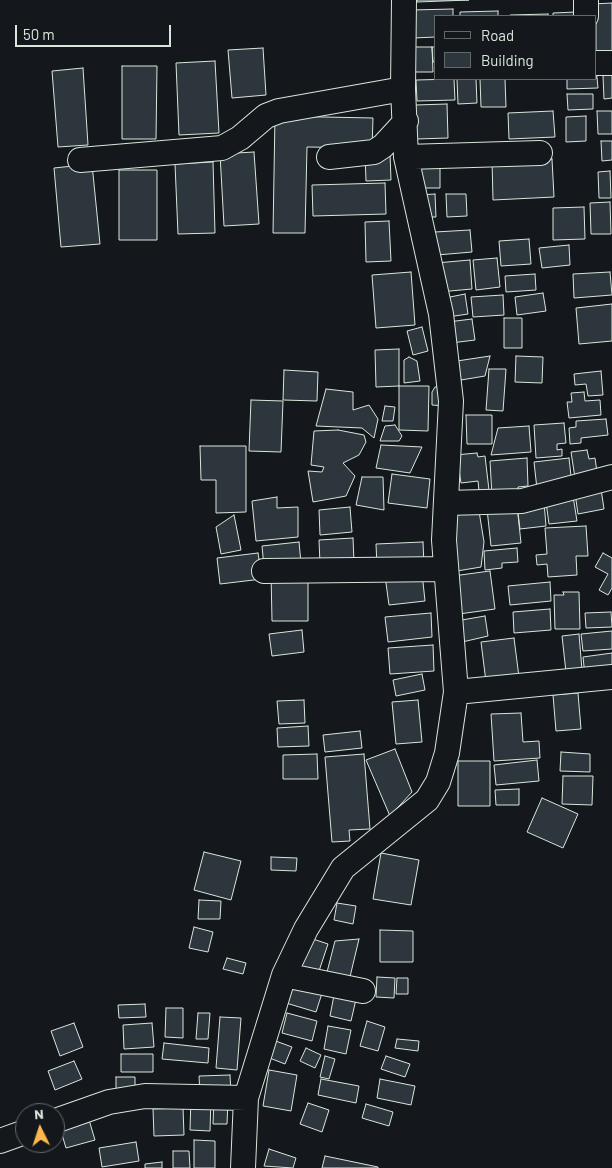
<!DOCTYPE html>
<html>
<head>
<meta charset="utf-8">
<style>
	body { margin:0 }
	#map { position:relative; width:612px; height:1168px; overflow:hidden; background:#14181c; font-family:Barlow,sans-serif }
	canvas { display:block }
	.legend { position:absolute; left:434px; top:15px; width:162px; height:65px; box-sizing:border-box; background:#14181c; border:1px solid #626a69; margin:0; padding:6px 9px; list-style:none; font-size:15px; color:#d8e6dc }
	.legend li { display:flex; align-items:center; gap:10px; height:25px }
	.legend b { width:25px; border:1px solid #626a69 }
	.north { position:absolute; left:15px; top:1103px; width:50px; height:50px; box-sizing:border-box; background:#14181c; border:1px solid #626a69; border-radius:50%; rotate:356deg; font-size:14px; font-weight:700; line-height:20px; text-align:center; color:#d8e6dc }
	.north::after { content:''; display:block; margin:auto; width:18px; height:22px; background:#ffb74d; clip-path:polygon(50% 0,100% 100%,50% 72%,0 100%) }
	.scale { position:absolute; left:15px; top:25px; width:156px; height:22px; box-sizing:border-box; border:2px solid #d8e6dc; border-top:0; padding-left:6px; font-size:15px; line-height:18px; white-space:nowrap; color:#d8e6dc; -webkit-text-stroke:4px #14181c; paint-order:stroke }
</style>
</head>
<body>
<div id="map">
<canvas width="612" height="1168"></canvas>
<ul class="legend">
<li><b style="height:6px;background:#14181c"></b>Road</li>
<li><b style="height:14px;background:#2c363c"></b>Building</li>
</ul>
<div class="north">N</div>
<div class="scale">50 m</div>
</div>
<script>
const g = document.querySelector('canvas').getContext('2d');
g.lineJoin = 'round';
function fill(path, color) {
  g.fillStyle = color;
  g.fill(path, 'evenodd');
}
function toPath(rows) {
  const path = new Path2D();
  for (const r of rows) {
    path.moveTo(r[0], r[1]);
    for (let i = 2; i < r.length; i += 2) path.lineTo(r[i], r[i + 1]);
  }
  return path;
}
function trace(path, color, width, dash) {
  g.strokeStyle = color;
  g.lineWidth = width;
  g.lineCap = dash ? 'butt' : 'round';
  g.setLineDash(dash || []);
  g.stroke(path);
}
const building = toPath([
	[417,0,469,0,417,2,417,0],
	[612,3,612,54,596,55,596,16,593,4,612,3],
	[453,9,453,16,436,16,436,37,413,38,412,10,453,9],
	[498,11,498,16,460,16,460,12,498,11],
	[576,12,576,16,553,16,553,13,576,12],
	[548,14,548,16,510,16,510,15,548,14],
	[414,47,432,47,433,72,415,72,414,47],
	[432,47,436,47,436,62,433,62,432,47],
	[263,48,266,95,232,98,228,50,263,48],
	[215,61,219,133,179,135,176,63,215,61],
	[122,66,157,66,156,139,122,139,122,66],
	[596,67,598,88,567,89,567,79,596,79,596,67],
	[83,68,88,145,58,147,52,71,83,68],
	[603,75,612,75,612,98,604,99,603,75],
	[454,79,455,100,417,101,416,80,454,79],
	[457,79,476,79,477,103,458,104,457,79],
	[480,79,505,79,506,107,481,107,480,79],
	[567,94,593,94,593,109,568,110,567,94],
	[447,104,448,138,416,139,415,105,447,104],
	[553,111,555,137,509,139,508,113,553,111],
	[597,111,612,111,612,134,598,134,597,111],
	[275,116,373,118,372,148,307,147,305,233,273,233,275,116],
	[586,116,586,141,566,142,566,117,586,116],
	[601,141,612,141,612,160,602,161,601,141],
	[254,152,259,224,224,226,220,154,254,152],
	[390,154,391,180,366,181,365,155,390,154],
	[552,159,554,197,493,200,492,161,552,159],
	[213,162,215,233,178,234,175,164,213,162],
	[92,164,100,244,61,247,54,168,92,164],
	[420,165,440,165,440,188,420,188,420,165],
	[119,170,157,170,157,240,119,240,119,170],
	[610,171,611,198,599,198,598,172,610,171],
	[385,183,386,214,313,216,312,185,385,183],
	[435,194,436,217,420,217,419,195,435,194],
	[446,194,466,194,467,216,447,217,446,194],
	[610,202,611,234,591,234,590,203,610,202],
	[584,207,585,239,553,240,553,208,584,207],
	[389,221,391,261,366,262,365,222,389,221],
	[470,230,472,252,437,255,435,232,470,230],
	[529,239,531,264,501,266,499,241,529,239],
	[569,245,570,265,542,268,539,248,569,245],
	[497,258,500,287,476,290,473,260,497,258],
	[470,260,472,289,439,292,436,263,470,260],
	[411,272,415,325,376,328,372,275,411,272],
	[610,272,612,295,574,298,573,274,610,272],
	[535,274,536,290,506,292,505,276,535,274],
	[543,293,546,311,517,315,515,297,543,293],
	[465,294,468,314,448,317,445,298,465,294],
	[503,295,504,315,473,317,471,297,503,295],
	[612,304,612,341,579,344,576,308,612,304],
	[504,318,522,318,522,348,504,348,504,318],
	[472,319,475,340,451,343,448,322,472,319],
	[422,327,428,351,413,355,407,331,422,327],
	[399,349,399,386,376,387,375,350,399,349],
	[490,356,485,376,461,380,457,361,490,356],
	[516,356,543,357,542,383,515,382,516,356],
	[409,357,417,361,420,381,404,383,404,360,409,357],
	[489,369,506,369,503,411,486,410,489,369],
	[284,370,318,372,317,401,283,400,284,370],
	[601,371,603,395,588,396,586,384,575,385,574,374,601,371],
	[399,386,429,386,428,431,399,430,399,386],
	[445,386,445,406,432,405,432,392,435,387,445,386],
	[326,389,353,392,353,410,369,405,378,419,374,438,362,428,316,426,326,389],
	[584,392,585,401,600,400,601,415,569,418,567,402,572,402,571,393,584,392],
	[251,400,283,401,281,452,249,451,251,400],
	[385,406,395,407,393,421,382,421,385,406],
	[466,415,492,415,492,444,467,444,466,415],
	[606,419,608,435,581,438,581,443,570,444,569,428,576,427,576,421,606,419],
	[564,423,566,443,557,444,557,450,562,449,562,456,536,458,534,425,564,423],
	[395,425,402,436,399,441,380,441,385,426,395,425],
	[529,426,531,452,491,455,498,428,529,426],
	[338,430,364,435,366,442,359,455,343,463,355,476,346,496,313,502,308,471,322,472,324,467,311,465,314,431,338,430],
	[381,445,422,447,410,473,376,468,381,445],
	[200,446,246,446,246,512,216,513,216,480,201,480,200,446],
	[587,450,589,459,595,458,598,479,575,478,571,452,587,450],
	[477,453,478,457,485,456,489,490,479,491,478,481,461,483,459,470,456,470,455,455,477,453],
	[527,458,528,486,518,487,518,495,492,496,490,461,527,458],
	[569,458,572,485,537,489,534,462,569,458],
	[392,474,430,479,427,508,388,503,392,474],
	[362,477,383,477,384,510,356,505,362,477],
	[601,489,604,509,578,514,575,493,601,489],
	[573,496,577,521,549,524,546,502,573,496],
	[277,497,277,508,298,507,298,537,256,541,252,501,277,497],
	[544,502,546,526,520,529,517,505,544,502],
	[517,505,521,543,491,546,487,509,517,505],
	[350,507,352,532,320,535,319,510,350,507],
	[479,511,484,542,481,567,451,572,451,513,479,511],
	[234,515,241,550,221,554,216,527,234,515],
	[586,526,588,556,576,556,577,575,548,577,547,564,537,565,536,555,547,554,545,528,586,526],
	[353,538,354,562,320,564,319,540,353,538],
	[299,542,301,563,264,567,262,546,299,542],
	[423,542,424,565,377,567,376,544,423,542],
	[517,548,518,562,502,563,502,568,485,570,484,551,517,548],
	[258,553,262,579,220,584,217,558,258,553],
	[603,553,612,558,612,588,608,595,599,590,608,574,595,567,603,553],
	[490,571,495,609,459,614,453,576,490,571],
	[308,572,308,621,272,621,271,573,308,572],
	[422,573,425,601,389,605,385,576,422,573],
	[550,582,551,601,510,605,508,586,550,582],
	[563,592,579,592,580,629,555,629,554,595,564,595,563,592],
	[550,609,551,630,514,633,513,612,550,609],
	[611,612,612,627,586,628,585,613,611,612],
	[431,613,432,637,388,642,385,617,431,613],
	[485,616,488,636,458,643,456,621,485,616],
	[302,630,304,652,272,656,269,634,302,630],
	[612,631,612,649,583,651,581,634,612,631],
	[579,634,582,670,566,672,562,636,579,634],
	[514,638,519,677,486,682,481,642,514,638],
	[433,645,434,671,390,674,388,648,433,645],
	[612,653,612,673,585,676,583,657,612,653],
	[422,674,425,690,396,696,393,680,422,674],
	[578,693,581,729,556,731,553,695,578,693],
	[304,700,305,723,279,724,277,701,304,700],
	[418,700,422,742,396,744,392,702,418,700],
	[521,713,523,742,539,741,540,758,494,761,491,714,521,713],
	[308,726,309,746,278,747,277,728,308,726],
	[360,731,362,748,325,752,323,735,360,731],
	[395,749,412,792,390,816,366,760,395,749],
	[561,752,590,754,590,772,560,771,561,752],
	[317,754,318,779,283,779,283,755,317,754],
	[364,754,370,829,349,830,350,841,332,842,325,757,364,754],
	[537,760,539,781,496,785,494,765,537,760],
	[458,761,490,761,490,806,458,806,458,761],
	[563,776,593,776,592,805,562,804,563,776],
	[519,789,519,805,496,805,495,790,519,789],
	[542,798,578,814,563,848,527,832,542,798],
	[204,852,241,861,231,900,194,890,204,852],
	[381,853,419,860,411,905,373,899,381,853],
	[271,857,297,858,296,871,271,870,271,857],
	[199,900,221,901,220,919,198,919,199,900],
	[337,903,356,906,353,924,334,920,337,903],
	[194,927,213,932,208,952,189,948,194,927],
	[380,930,413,931,413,962,380,962,380,930],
	[307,937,328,944,318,974,297,967,307,937],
	[359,939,349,981,326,976,335,941,359,939],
	[227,958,246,963,243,974,223,969,227,958],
	[377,977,395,978,394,998,376,997,377,977],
	[397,978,408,978,408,994,396,994,397,978],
	[292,981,323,990,316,1012,286,1003,292,981],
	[335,990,357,995,351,1021,330,1016,335,990],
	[145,1004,146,1017,119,1018,118,1005,145,1004],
	[166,1008,183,1008,183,1038,165,1037,166,1008],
	[198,1013,210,1013,208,1039,196,1039,198,1013],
	[287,1013,317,1021,312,1041,282,1033,287,1013],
	[220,1017,241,1018,237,1070,216,1068,220,1017],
	[367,1021,385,1027,378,1051,360,1046,367,1021],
	[74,1023,83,1047,60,1056,51,1031,74,1023],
	[152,1023,154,1047,124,1049,123,1025,152,1023],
	[328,1026,351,1030,346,1054,324,1049,328,1026],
	[397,1039,419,1041,418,1051,395,1048,397,1039],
	[273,1040,292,1047,285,1064,267,1057,273,1040],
	[164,1043,209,1048,208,1063,162,1059,164,1043],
	[306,1048,321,1055,315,1068,300,1061,306,1048],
	[121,1054,153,1054,153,1072,121,1072,121,1054],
	[325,1056,335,1059,329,1079,320,1077,325,1056],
	[386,1056,410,1064,405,1077,381,1069,386,1056],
	[74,1061,82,1079,55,1090,48,1071,74,1061],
	[269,1070,297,1075,291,1111,263,1106,269,1070],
	[230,1075,231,1094,200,1095,199,1076,230,1075],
	[116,1077,135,1077,135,1096,116,1096,116,1077],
	[321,1079,359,1086,356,1103,318,1095,321,1079],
	[380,1079,415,1086,411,1105,377,1098,380,1079],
	[191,1098,211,1099,210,1131,190,1130,191,1098],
	[214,1100,228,1100,227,1124,213,1124,214,1100],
	[308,1103,329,1110,322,1132,300,1124,308,1103],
	[366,1104,393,1112,389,1126,362,1118,366,1104],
	[183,1108,184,1135,154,1136,153,1109,183,1108],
	[87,1113,95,1140,66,1148,58,1121,87,1113],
	[194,1140,215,1141,215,1168,194,1168,194,1140],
	[136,1142,139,1161,102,1167,99,1148,136,1142],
	[269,1149,296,1158,293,1168,264,1166,269,1149],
	[173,1151,189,1151,190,1168,173,1168,173,1151],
	[325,1156,378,1167,378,1168,322,1168,325,1156],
	[162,1162,162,1168,145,1168,145,1164,162,1162]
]);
fill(building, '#2c363c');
trace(building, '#d8e6dc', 1);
const minor = toPath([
	[586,0,586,16],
	[596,63,612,63],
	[329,157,374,152,383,146,406,121],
	[406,157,540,153],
	[80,160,222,148,240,138,266,116,279,111,403,89],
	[446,503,522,501,612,477],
	[264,571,446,569],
	[456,692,612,677],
	[284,975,363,991],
	[55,1121,109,1102,145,1096,246,1098],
	[0,1141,25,1132],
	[243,1168,246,1098,284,975,306,929,343,868,427,800,438,782,447,753,456,692,444,540,451,401,441,314,406,157,403,89,404,0]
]);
trace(minor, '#d8e6dc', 26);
trace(minor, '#14181c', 24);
</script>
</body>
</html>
